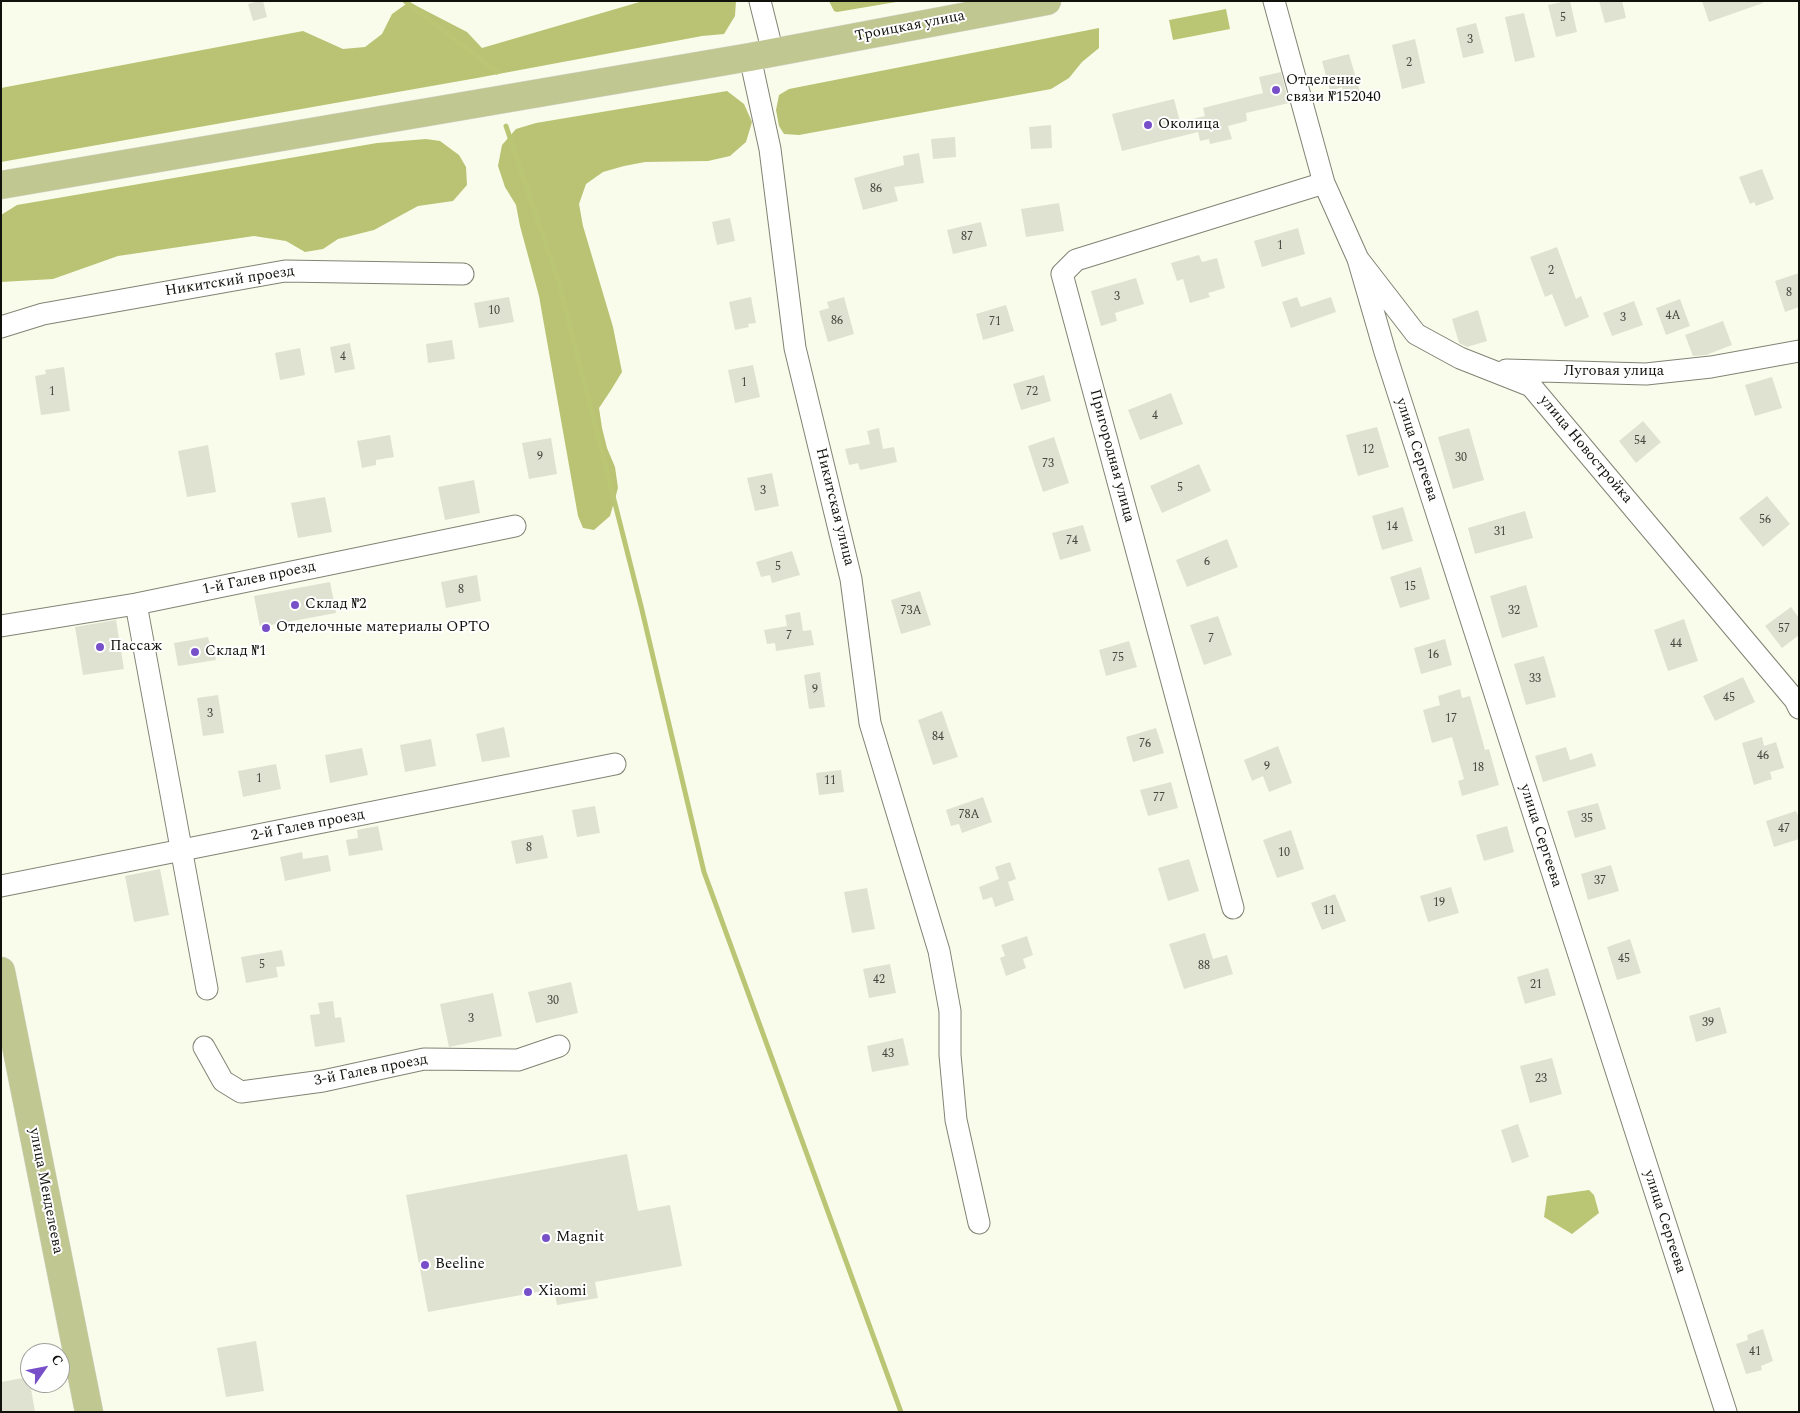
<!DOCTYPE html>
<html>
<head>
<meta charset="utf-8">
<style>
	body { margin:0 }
	#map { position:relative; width:1800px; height:1413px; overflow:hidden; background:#f9fceb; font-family:Spectral,serif }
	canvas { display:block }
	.frame { position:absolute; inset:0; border:2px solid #11120c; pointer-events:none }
	.north { position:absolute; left:20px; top:1343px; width:50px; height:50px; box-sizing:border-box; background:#fff; border:1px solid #a0a09e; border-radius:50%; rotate:57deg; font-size:14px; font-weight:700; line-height:20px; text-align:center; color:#11120c }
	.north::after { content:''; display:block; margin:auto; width:18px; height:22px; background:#774fc8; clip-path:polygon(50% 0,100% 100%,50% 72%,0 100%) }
</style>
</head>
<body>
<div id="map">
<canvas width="1800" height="1413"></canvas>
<div class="frame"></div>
<div class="north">С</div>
</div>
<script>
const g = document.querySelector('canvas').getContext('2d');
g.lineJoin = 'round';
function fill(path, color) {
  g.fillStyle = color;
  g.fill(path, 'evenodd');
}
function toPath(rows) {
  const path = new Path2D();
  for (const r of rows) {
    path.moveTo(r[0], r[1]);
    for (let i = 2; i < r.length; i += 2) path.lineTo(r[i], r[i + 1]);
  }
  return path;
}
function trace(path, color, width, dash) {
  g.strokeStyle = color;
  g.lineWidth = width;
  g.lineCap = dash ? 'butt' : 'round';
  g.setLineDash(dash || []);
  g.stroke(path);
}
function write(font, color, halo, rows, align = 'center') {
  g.font = font + ' Spectral,serif';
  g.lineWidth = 4;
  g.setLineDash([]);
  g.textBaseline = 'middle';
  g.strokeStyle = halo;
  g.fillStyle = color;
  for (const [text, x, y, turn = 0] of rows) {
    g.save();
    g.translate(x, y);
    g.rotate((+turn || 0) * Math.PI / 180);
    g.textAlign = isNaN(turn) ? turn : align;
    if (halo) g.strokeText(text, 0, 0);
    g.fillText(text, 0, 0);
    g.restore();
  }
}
fill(toPath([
	[643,1,736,1,735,16,724,34,702,36,477,78,1,162,1,88,303,31,343,49,365,47,382,34,392,14,409,2,467,32,482,48],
	[829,1,902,1,837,12,834,11],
	[1099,28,1099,48,1082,62,1069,78,1051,89,799,135,784,134,779,126,776,110,779,95,789,89],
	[727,91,744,104,752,122,746,142,730,156,708,161,645,162,624,166,603,172,586,184,579,204,583,226,613,327,622,372,611,390,599,408,602,428,607,448,615,467,618,488,610,516,594,530,583,528,578,516,539,296,520,226,516,205,505,187,498,166,502,145,516,129,536,123],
	[426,139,440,141,459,155,466,167,467,185,453,201,418,206,374,230,338,239,323,249,305,252,286,241,254,236,118,256,53,279,1,282,1,215,17,205,377,143]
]), '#b9c373');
fill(toPath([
	[1226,9,1230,29,1173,40,1169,20],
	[1589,1190,1594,1195,1599,1213,1572,1234,1544,1217,1547,1196]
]), '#bbc675');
trace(toPath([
	[405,1,497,72],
	[506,126,559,283,641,606,704,872,901,1412]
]), '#bbc675', 5);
fill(toPath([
	[259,1,263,1,267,17,253,21,248,4],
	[1566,1,1570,1,1577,32,1556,37,1548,5],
	[1599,1,1622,1,1626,18,1605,23],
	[1702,1,1762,1,1763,3,1709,22],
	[1524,13,1535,57,1515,62,1505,17],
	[1476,23,1484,53,1463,58,1456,28],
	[1415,39,1425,83,1402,89,1392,45],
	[1349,54,1360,92,1344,96,1342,87,1330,91,1322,61],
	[1281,72,1289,103,1246,113,1247,121,1228,126,1232,139,1210,144,1209,139,1200,141,1198,132,1122,151,1112,114,1174,99,1180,122,1205,116,1203,108,1263,93,1259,77],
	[1051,125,1052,148,1031,149,1029,127],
	[955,137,956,157,933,159,931,139],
	[919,153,924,183,894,187,898,201,863,210,854,178,904,165,903,156],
	[1762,169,1774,199,1756,206,1754,202,1750,204,1739,177],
	[1059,203,1064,231,1026,237,1021,209],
	[730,218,735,241,717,245,712,222],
	[981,222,987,246,953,254,947,230],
	[1298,228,1305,254,1262,267,1254,241],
	[1557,247,1576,299,1581,296,1589,317,1565,327,1552,294,1545,297,1530,257],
	[1199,255,1202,262,1217,258,1225,288,1208,293,1210,297,1190,303,1183,279,1177,281,1171,263],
	[1799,273,1799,307,1785,312,1775,281],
	[1136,278,1144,304,1115,313,1117,321,1101,326,1091,291],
	[509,297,514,322,479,328,474,303],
	[751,297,756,323,748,324,749,327,735,330,729,302],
	[844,297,854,334,828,342,819,311,829,308,827,302],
	[1297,297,1301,307,1331,297,1336,312,1291,328,1282,302],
	[1680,299,1690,326,1666,335,1656,308],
	[1634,301,1643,325,1612,336,1603,313],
	[1006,305,1014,331,983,340,976,314],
	[1478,310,1487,341,1467,347,1459,343,1452,319],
	[1723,321,1732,345,1706,355,1693,356,1685,335],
	[452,340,455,359,428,363,426,344],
	[350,343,355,369,335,373,330,347],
	[300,348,305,375,280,380,275,353],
	[753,365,760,397,735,403,728,370],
	[64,367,70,411,41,415,35,376,46,374,45,370],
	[1044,375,1051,401,1021,410,1013,384],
	[1772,377,1782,408,1755,416,1745,385],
	[1171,393,1183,424,1140,440,1128,410],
	[1643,421,1661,442,1636,463,1619,441],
	[1377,427,1389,467,1358,476,1346,435],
	[879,428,883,449,894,447,897,462,860,470,858,463,849,465,845,449,870,444,867,431],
	[1469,428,1484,480,1453,489,1438,437],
	[390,435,394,457,376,460,376,465,362,468,357,441],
	[1054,437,1069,483,1043,492,1028,446],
	[551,438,557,474,529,479,522,443],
	[208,445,216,492,187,497,178,451],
	[1199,464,1211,491,1162,513,1150,486],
	[772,473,779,506,755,511,747,478],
	[474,480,480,513,445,520,438,487],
	[1767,496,1790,524,1763,547,1739,518],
	[325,497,332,532,298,538,291,503],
	[1403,507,1413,541,1382,550,1372,516],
	[1525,511,1533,538,1475,554,1468,528],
	[1083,525,1091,551,1060,560,1052,533],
	[1227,539,1238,567,1187,587,1176,560],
	[792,551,800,575,772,583,770,575,761,577,756,562],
	[1421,567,1430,599,1400,608,1390,577],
	[477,575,481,601,446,608,441,582],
	[330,582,336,613,260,627,254,596],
	[1526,585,1538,627,1502,638,1490,596],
	[920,591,931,625,901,634,891,600],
	[1791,607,1799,618,1799,635,1782,648,1765,626],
	[800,612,803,631,811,630,814,645,776,651,775,643,767,644,764,630,787,626,785,615],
	[1218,616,1232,655,1204,665,1190,625],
	[1684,619,1698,661,1668,671,1654,630],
	[116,620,124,669,83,675,75,627],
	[208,637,210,645,213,644,216,660,178,666,174,643],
	[1445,639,1452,665,1421,674,1414,648],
	[1129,641,1137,667,1106,676,1099,650],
	[1544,656,1556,697,1526,705,1514,664],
	[820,672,825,707,809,709,804,675],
	[1743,677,1755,702,1715,721,1703,696],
	[1460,689,1462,698,1470,696,1485,750,1489,749,1499,785,1462,796,1458,781,1464,779,1452,737,1432,743,1423,710,1440,705,1438,696],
	[218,695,224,733,203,736,197,698],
	[942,711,958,757,933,765,918,720],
	[504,727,510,757,482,762,476,734],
	[1156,728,1164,753,1133,762,1126,737],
	[1762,737,1764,746,1776,742,1784,768,1770,772,1772,779,1754,785,1742,743],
	[431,739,436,766,405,772,400,745],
	[1278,746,1292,783,1269,792,1263,776,1252,781,1244,760],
	[1566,747,1570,760,1592,753,1596,766,1543,782,1535,756],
	[362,748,368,775,330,783,325,755],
	[276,764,281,789,243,797,238,771],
	[841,770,844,792,819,795,816,773],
	[1171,782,1178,808,1148,816,1140,790],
	[983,797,992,822,962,833,959,824,951,826,946,810],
	[1598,803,1606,829,1575,838,1567,811],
	[595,806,600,833,577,837,572,810],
	[1796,811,1799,818,1799,839,1774,847,1766,821],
	[378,826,383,850,349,856,346,840,358,838,357,830],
	[1507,826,1514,852,1484,861,1476,835],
	[1291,830,1304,869,1277,878,1263,840],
	[543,835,548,858,516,864,511,841],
	[302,852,303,859,328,855,331,871,285,881,280,857],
	[1189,859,1199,891,1168,901,1158,868],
	[1010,862,1016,879,1008,882,1014,900,995,907,992,897,983,900,979,887,999,879,995,867],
	[1611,865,1619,891,1588,900,1581,874],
	[160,869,169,915,134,922,125,876],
	[1451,887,1459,913,1428,922,1420,896],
	[867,888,875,929,852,933,844,892],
	[1335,894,1346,921,1322,930,1311,903],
	[1205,933,1213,959,1227,955,1233,974,1184,989,1169,944],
	[1027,936,1033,955,1023,959,1026,968,1006,976,1000,958,1005,956,1001,945],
	[1630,939,1641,973,1617,980,1607,947],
	[282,950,285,966,276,967,278,977,246,983,241,957],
	[890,964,896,993,869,998,863,969],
	[1548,968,1556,995,1525,1004,1517,977],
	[571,982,578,1013,536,1023,528,992],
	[493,993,502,1036,449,1047,440,1004],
	[333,1001,335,1018,341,1017,345,1042,315,1047,310,1015,320,1014,318,1003],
	[1720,1007,1727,1033,1696,1042,1689,1016],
	[903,1038,909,1065,872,1072,867,1046],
	[1552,1058,1562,1094,1530,1103,1520,1066],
	[1518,1124,1529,1157,1512,1163,1501,1130],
	[627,1154,638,1211,670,1205,682,1266,595,1282,598,1298,557,1305,554,1289,428,1312,406,1195],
	[1763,1329,1773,1361,1761,1366,1762,1370,1746,1374,1736,1344,1748,1340,1747,1335],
	[256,1341,264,1391,226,1397,217,1348],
	[29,1377,35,1412,1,1412,1,1382]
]), '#dfe2d1');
const minor = toPath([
	[760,1,773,53],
	[1274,1,1324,183,1358,259,1416,334,1460,358,1531,386,1795,700,1799,708],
	[750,57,770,149,795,348,851,579,870,723,939,951,950,1011,950,1055,956,1120,979,1223],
	[1358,259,1385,352,1726,1412],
	[1,327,43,314,285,271,463,274],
	[1506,370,1646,374,1711,367,1799,351],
	[136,604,207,989],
	[1,626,136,604,515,526],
	[1,886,615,764],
	[1233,908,1062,274,1076,260,1324,183],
	[204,1047,223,1081,241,1092,323,1081,424,1059,518,1060,559,1046]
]);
const major = toPath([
	[1,185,750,57,1047,1],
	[1,971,89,1412]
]);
trace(minor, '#818374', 23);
trace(major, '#dededd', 29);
trace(minor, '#fff', 21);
trace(major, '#c1c791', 28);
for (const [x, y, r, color] of [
	[1276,90,5,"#774fc8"],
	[1148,125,5,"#774fc8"],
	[295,605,5,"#774fc8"],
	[266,628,5,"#774fc8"],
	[100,647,5,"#774fc8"],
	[195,652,5,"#774fc8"],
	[546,1238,5,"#774fc8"],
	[425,1265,5,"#774fc8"],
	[528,1292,5,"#774fc8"]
]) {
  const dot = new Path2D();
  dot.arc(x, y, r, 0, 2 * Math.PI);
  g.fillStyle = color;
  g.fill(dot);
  trace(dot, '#fff', 2);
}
write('12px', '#44463d', null, [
	["5",1563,19],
	["3",1470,41],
	["2",1409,64],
	["86",876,190],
	["87",967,238],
	["1",1280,247],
	["2",1551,272],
	["8",1789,294],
	["3",1117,298],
	["10",494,312],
	["4А",1673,317],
	["3",1623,319],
	["86",837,322],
	["71",995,323],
	["4",343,358],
	["1",744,384],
	["1",52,393],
	["72",1032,393],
	["4",1155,417],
	["54",1640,442],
	["12",1368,451],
	["9",540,458],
	["30",1461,459],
	["73",1048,465],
	["5",1180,489],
	["3",763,492],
	["56",1765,521],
	["14",1392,528],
	["31",1500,533],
	["74",1072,542],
	["6",1207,563],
	["5",778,568],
	["15",1410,588],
	["8",461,591],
	["73А",911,612],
	["32",1514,612],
	["57",1784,630],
	["7",789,637],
	["7",1211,640],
	["44",1676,645],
	["16",1433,656],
	["75",1118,659],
	["33",1535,680],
	["9",815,691],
	["45",1729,699],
	["3",210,715],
	["17",1451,720],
	["84",938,738],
	["76",1145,745],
	["46",1763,757],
	["9",1267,768],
	["18",1478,769],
	["1",259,780],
	["11",830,782],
	["77",1159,799],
	["78А",969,816],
	["35",1587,820],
	["47",1784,830],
	["8",529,849],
	["10",1284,854],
	["37",1600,882],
	["19",1439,904],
	["11",1329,912],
	["45",1624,960],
	["5",262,966],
	["88",1204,967],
	["42",879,981],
	["21",1536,986],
	["30",553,1002],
	["3",471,1020],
	["39",1708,1024],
	["43",888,1055],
	["23",1541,1080],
	["41",1755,1353]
]);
write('15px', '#11120c', '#fff', [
	["Троицкая улица",910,27,-11],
	["Никитский проезд",230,282,-9],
	["Луговая улица",1614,372],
	["улица Сергеева",1416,450,72],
	["улица Новостройка",1585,450,50],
	["Пригородная улица",1111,456,75],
	["Никитская улица",834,507,76],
	["1-й Галев проезд",259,579,-12],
	["2-й Галев проезд",308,826,-11],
	["улица Сергеева",1540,836,72],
	["3-й Галев проезд",371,1071,-11],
	["улица Менделеева",45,1191,79],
	["улица Сергеева",1664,1222,72]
]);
write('15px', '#11120c', '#fff', [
	["Отделение",1286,81],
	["связи №152040",1286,98],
	["Околица",1158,125],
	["Склад №2",305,605],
	["Отделочные материалы ОРТО",276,628],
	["Пассаж",110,647],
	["Склад №1",205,652],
	["Magnit",556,1238],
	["Beeline",435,1265],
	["Xiaomi",538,1292]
], 'left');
</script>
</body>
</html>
